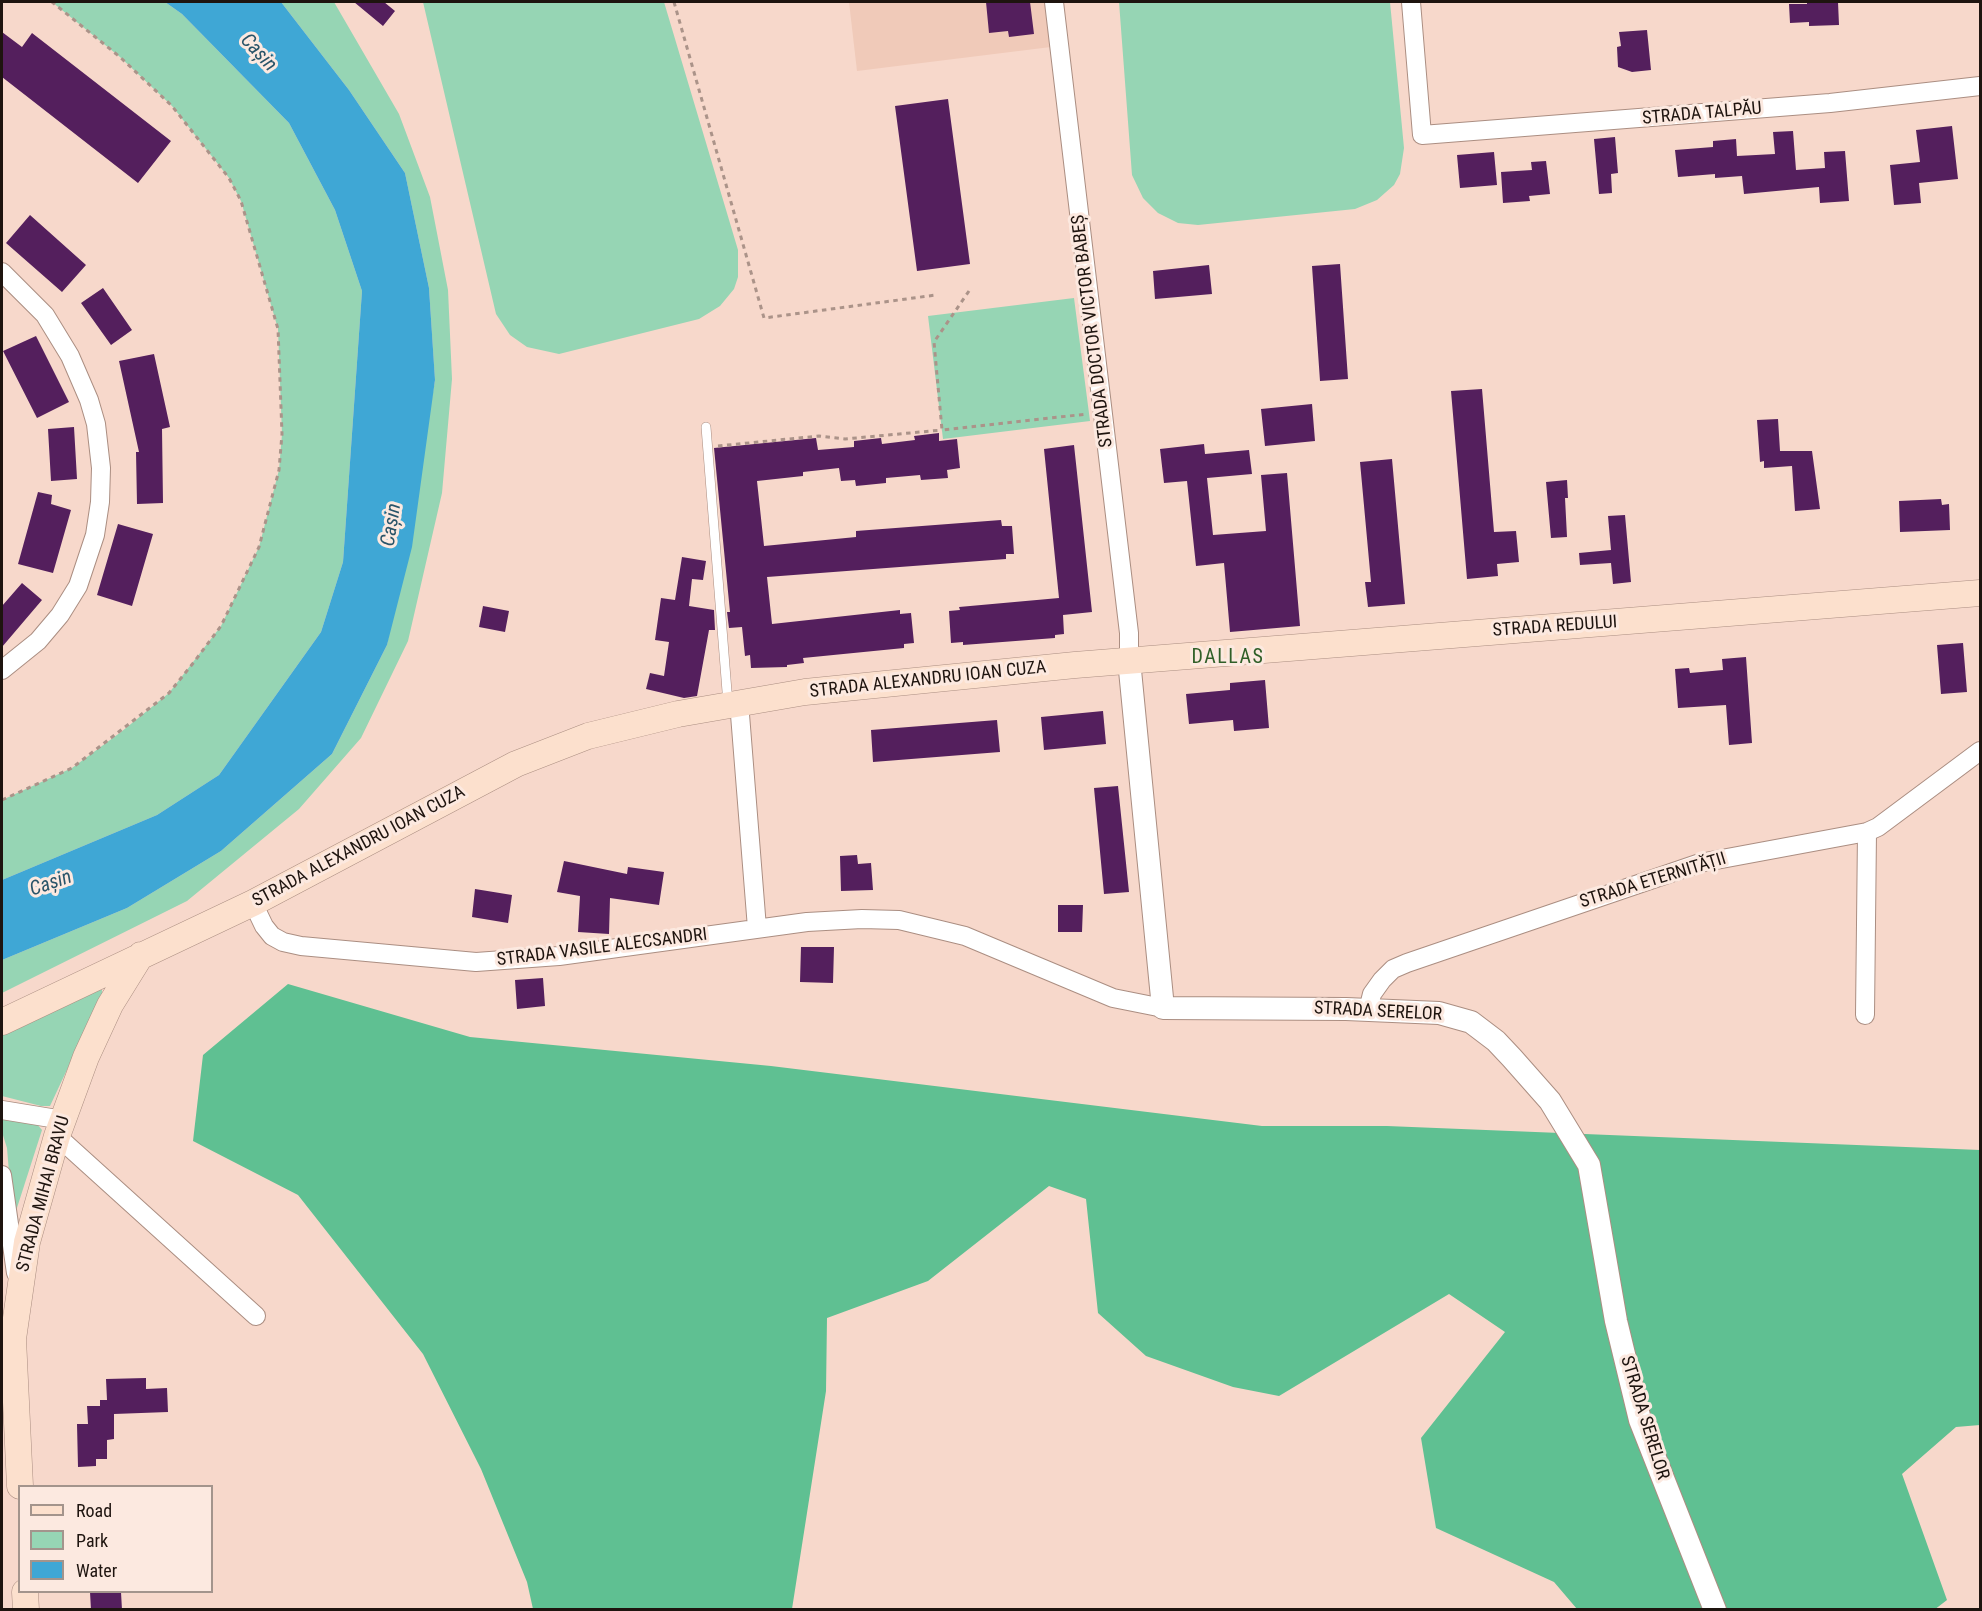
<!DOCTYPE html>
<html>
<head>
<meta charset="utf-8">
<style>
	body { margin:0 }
	#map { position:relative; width:1982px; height:1611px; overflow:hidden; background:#f7d8cb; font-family:"Roboto Condensed",sans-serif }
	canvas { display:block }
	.frame { position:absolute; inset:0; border:3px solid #1e140f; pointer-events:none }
	.legend { position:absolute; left:18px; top:1485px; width:195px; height:108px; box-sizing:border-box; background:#fce9e0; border:2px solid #a3948c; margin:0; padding:8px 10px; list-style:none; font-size:18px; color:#1e140f }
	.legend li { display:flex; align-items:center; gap:12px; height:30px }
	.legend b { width:30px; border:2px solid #a3948c }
</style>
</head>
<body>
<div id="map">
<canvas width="1982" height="1611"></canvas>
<div class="frame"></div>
<ul class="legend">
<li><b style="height:8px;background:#fce0cd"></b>Road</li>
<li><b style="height:16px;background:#96d5b4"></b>Park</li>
<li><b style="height:16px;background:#3fa7d5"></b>Water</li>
</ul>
</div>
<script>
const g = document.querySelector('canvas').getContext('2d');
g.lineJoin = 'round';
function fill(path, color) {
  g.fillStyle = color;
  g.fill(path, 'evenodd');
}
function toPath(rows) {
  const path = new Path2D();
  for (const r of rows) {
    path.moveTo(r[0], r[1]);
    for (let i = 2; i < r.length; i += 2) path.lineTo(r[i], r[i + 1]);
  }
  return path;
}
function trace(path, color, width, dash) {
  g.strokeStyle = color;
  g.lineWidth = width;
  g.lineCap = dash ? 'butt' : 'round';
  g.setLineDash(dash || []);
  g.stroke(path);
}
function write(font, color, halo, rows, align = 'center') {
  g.font = font + ' "Roboto Condensed",sans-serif';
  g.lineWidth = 6;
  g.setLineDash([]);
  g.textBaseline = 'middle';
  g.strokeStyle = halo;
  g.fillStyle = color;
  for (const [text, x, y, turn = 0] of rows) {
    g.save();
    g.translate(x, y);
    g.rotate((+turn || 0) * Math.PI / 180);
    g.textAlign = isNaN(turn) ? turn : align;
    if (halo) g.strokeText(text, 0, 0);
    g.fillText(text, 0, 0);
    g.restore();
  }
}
fill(toPath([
	[849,2,1054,2,1059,46,857,71]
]), '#f0cab9');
fill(toPath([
	[52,2,165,2,182,14,289,123,335,210,362,291,343,562,321,632,219,775,157,815,2,880,2,800,72,768,121,732,169,693,221,626,259,547,279,470,282,434,278,329,241,201,229,178,172,106,120,57],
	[281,2,334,2,399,114,430,197,448,290,452,379,442,493,408,641,361,738,299,809,187,901,2,993,2,960,127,908,221,851,332,754,387,645,435,381,429,288,405,173,349,90],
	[423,2,664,2,738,250,738,277,734,289,720,306,699,319,559,354,527,347,510,335,496,314],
	[1119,2,1390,2,1404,148,1400,174,1394,185,1377,200,1355,209,1198,225,1178,223,1158,213,1143,198,1132,175],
	[1074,298,1090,421,943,439,928,316],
	[98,989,102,990,102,995,50,1106,41,1106,2,1096,2,1034],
	[2,1118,37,1124,42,1130,15,1214,12,1209,7,1148,2,1132]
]), '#96d5b4');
fill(toPath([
	[288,984,470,1037,771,1066,1262,1126,1387,1126,1980,1150,1980,1425,1956,1427,1902,1474,1947,1600,1934,1610,1577,1609,1554,1582,1436,1528,1421,1438,1505,1332,1449,1294,1279,1396,1233,1387,1146,1356,1098,1313,1086,1199,1049,1186,928,1281,827,1318,826,1391,792,1609,533,1609,527,1582,481,1469,423,1354,298,1195,193,1141,203,1055]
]), '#5fc092');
fill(toPath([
	[165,2,281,2,349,90,405,173,429,288,435,380,412,547,387,645,332,754,221,851,127,908,2,960,2,880,157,815,219,775,321,632,343,562,362,291,335,210,289,123,182,14]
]), '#3fa7d5');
fill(toPath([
	[354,2,384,2,395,11,383,26],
	[986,2,1030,2,1034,34,1009,37,1008,31,989,33],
	[1807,2,1838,2,1839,25,1809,26,1809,22,1790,23,1789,4,1807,4],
	[1647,30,1651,70,1632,72,1618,67,1617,47,1621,46,1619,32],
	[2,32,22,47,32,33,171,141,138,183,2,77],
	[948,99,970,264,917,271,895,106],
	[1952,126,1958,179,1919,183,1921,203,1894,205,1890,165,1920,162,1916,130],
	[1793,131,1796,170,1825,168,1824,152,1845,151,1849,201,1820,203,1819,187,1744,194,1742,176,1715,178,1715,174,1678,177,1675,150,1713,147,1713,141,1736,139,1737,156,1775,154,1773,132],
	[1615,137,1618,173,1611,174,1612,193,1599,194,1594,139],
	[1494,152,1497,185,1460,188,1457,155],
	[1546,161,1550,194,1529,196,1530,201,1503,203,1501,172,1532,170,1531,162],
	[30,215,86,265,62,292,6,243],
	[1340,264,1348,379,1320,381,1312,266],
	[1209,265,1212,294,1155,299,1153,271],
	[103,288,132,330,111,345,81,303],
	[36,336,69,402,37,418,3,351],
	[154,354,170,427,162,429,163,503,137,504,136,452,139,452,119,361],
	[1482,389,1494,532,1516,531,1519,562,1497,564,1498,576,1467,579,1451,391],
	[1312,404,1315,441,1265,446,1261,409],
	[1778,419,1780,451,1812,451,1820,509,1795,511,1792,466,1764,468,1764,461,1760,462,1757,420],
	[74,427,77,479,51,481,48,429],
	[939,433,939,441,957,439,960,468,947,470,948,478,921,480,920,475,886,478,886,483,856,486,855,480,841,481,839,468,803,472,803,476,757,481,764,546,856,537,856,531,1001,520,1002,526,1012,526,1014,554,1006,554,1006,559,767,577,772,624,900,610,900,614,911,613,914,643,904,644,904,648,803,658,804,663,787,665,787,667,751,668,750,655,745,656,742,627,729,628,727,612,730,612,714,448,816,438,818,450,854,447,854,441,881,438,882,444,915,440,914,436],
	[1204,444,1205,454,1249,450,1252,474,1207,478,1213,535,1266,531,1261,475,1287,473,1300,626,1230,632,1224,563,1196,566,1187,481,1164,483,1160,449],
	[1074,445,1092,612,1063,615,1064,634,1055,635,1055,638,963,645,963,642,951,643,949,611,960,610,959,607,1059,598,1044,449],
	[1392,459,1405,604,1368,607,1365,582,1371,582,1360,462],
	[1567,480,1568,498,1565,498,1567,537,1551,538,1546,482],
	[38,492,52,495,51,504,71,510,53,573,18,564],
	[1941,499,1942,505,1949,504,1950,530,1900,532,1899,501],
	[1625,515,1631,582,1613,584,1611,563,1580,565,1579,553,1611,550,1608,516],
	[118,524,153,534,132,606,97,595],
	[682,557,706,561,703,580,692,579,689,606,714,610,715,630,709,630,697,696,684,698,646,689,650,673,664,676,669,642,655,640,661,598,675,600],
	[22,583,42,600,2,647,2,606],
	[483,606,509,611,505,632,479,627],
	[1963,643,1967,692,1941,694,1937,645],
	[1746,657,1752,743,1729,745,1726,705,1678,708,1675,669,1689,668,1690,673,1723,670,1722,659],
	[1265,680,1269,728,1234,731,1233,720,1189,724,1186,694,1230,690,1230,683],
	[1103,711,1106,744,1044,750,1041,717],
	[997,720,1000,752,873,762,871,730],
	[1118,786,1129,892,1104,894,1094,788],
	[857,855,858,864,871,863,873,890,841,891,840,856],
	[564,861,627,874,628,867,664,872,659,905,610,898,609,934,578,932,580,896,557,892],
	[475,889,512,895,508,923,472,917],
	[1058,905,1083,905,1082,932,1058,932],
	[801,947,834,947,833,983,800,982],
	[543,978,545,1006,517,1009,515,980],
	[146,1378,146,1389,167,1388,168,1412,114,1414,114,1439,107,1440,107,1459,96,1459,96,1466,78,1467,77,1424,88,1424,87,1406,100,1406,100,1400,107,1400,106,1379],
	[90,1592,121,1592,122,1610,91,1610]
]), '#541f5d');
const service = toPath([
	[706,427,728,704]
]);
const minor = toPath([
	[1054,2,1129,633,1129,660],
	[1411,2,1422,135,1830,103,1980,86],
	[2,272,45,315,70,356,89,400,96,424,101,468,100,502,95,535,78,586,60,615,38,641,2,670],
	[739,702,757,928],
	[253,903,264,926,272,936,283,942,301,946,476,962,559,956,807,922,862,919,899,920,965,936,1113,998,1163,1008],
	[1368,1010,1372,994,1382,980,1393,969,1407,963,1700,863,1867,832,1878,827,1980,751],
	[1865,1015,1867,832],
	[2,1110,63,1120],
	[57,1136,256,1316],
	[2,1175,16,1273]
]);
const tertiary = toPath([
	[1129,660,1163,1008,1346,1009,1439,1013,1471,1022,1496,1041,1512,1058,1550,1101,1589,1165,1616,1321,1640,1420,1715,1610]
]);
const secondary = toPath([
	[2,1022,253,903,516,764,588,736,678,714,805,692,1075,665,1980,593],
	[20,1486,13,1339,27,1242,57,1136,86,1057,110,1005,141,955],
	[25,1592,26,1610]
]);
trace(service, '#ab8e82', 10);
trace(minor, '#ab8e82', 20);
trace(tertiary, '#ab8e82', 24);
trace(secondary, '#ab8e82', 27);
trace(toPath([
	[674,2,764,318,936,295],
	[969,291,934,342,942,430,1087,414],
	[718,446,819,436,845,439,942,430],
	[2,800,72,768,169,693,194,662,221,626,259,547,279,470,282,434,278,329,241,201,229,178,172,106,120,57,52,2]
]), '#ab9389', 3, [4.5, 4.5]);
trace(service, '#fff', 9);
trace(minor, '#fff', 18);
trace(tertiary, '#fff', 22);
trace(secondary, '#fce0cd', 26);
write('18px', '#1e140f', '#fce9e0', [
	["STRADA TALPĂU",1702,114,-5],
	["STRADA DOCTOR VICTOR BABEȘ",1093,331,-97],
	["STRADA REDULUI",1555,627,-4],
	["STRADA ALEXANDRU IOAN CUZA",928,680,-6],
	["STRADA ALEXANDRU IOAN CUZA",359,847,-28],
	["STRADA ETERNITĂȚII",1653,881,-17],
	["STRADA VASILE ALECSANDRI",602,948,-7],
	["STRADA SERELOR",1378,1012,3],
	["STRADA MIHAI BRAVU",44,1194,-75],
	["STRADA SERELOR",1644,1418,73]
]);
write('italic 20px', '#295469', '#fce9e0', [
	["Cașin",258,53,47],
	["Cașin",392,525,-81],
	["Cașin",51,884,-19]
]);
g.letterSpacing = '1.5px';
write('20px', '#305f28', '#fce9e0', [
	["DALLAS",1228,658]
]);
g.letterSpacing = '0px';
</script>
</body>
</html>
